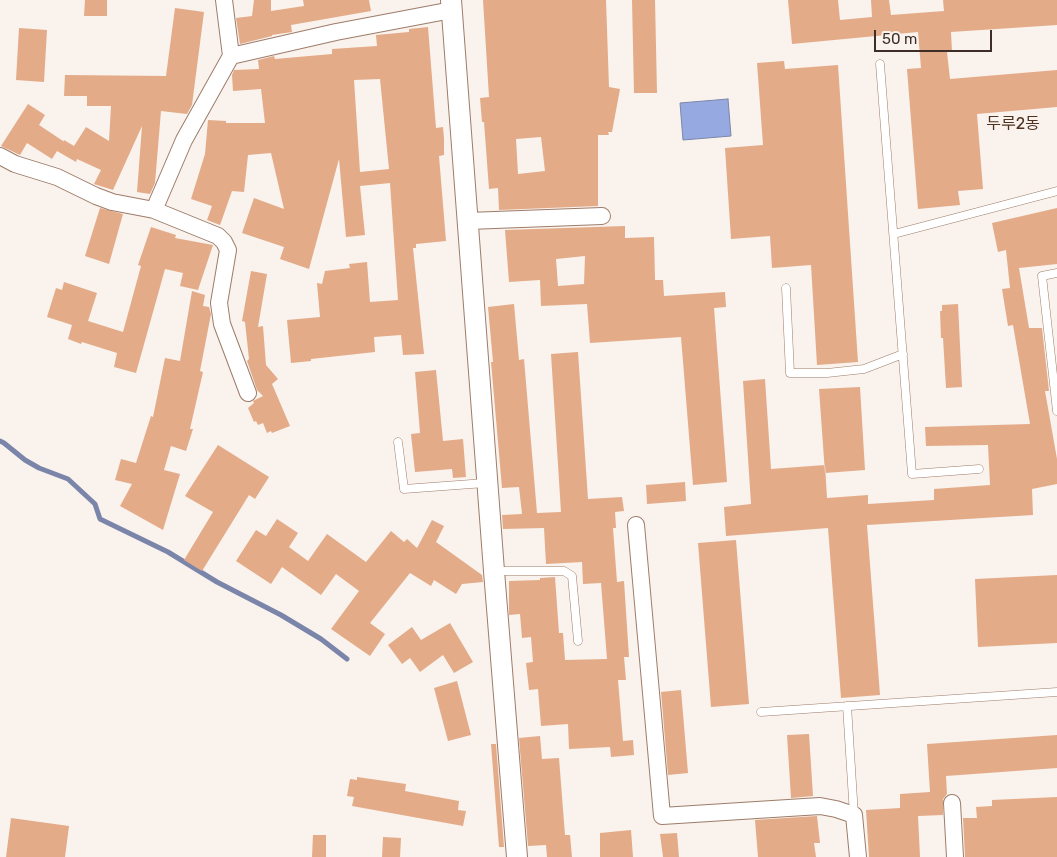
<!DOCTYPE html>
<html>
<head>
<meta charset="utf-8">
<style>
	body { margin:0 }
	#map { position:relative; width:1057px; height:857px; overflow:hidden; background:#f9f2ed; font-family:Rubik,sans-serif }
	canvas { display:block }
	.scale { position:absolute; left:874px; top:30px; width:118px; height:22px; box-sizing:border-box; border:2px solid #3d2f27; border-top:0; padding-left:6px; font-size:15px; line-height:18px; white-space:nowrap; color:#3d2f27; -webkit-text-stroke:4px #f9f2ed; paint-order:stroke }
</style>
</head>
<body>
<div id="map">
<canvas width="1057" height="857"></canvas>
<div class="scale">50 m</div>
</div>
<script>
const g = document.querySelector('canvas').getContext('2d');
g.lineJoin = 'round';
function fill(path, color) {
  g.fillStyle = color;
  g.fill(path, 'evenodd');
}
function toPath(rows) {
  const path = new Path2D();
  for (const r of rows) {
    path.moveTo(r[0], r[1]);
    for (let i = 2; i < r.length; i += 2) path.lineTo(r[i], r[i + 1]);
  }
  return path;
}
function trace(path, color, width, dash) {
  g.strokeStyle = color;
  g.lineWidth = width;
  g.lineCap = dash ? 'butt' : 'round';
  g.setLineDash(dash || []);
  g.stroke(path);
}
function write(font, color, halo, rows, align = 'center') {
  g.font = font + ' Rubik,"Noto Sans KR",sans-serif';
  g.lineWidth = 5;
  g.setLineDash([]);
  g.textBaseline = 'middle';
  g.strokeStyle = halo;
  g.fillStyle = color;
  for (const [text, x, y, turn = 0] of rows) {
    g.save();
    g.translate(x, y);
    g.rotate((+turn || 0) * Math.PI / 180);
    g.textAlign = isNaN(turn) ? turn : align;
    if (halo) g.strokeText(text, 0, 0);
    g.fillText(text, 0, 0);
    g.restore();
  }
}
const water = toPath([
	[728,99,731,136,683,140,680,103,728,99]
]);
fill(water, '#96aae1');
trace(water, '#7b85a9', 1);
trace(toPath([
	[0,441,4,443,25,460,39,468,68,479,95,504,100,519,168,552,217,582,281,615,321,639,347,659]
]), '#7b85a9', 5);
fill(toPath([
	[85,0,107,0,107,16,84,16],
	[254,0,271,0,271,11,304,6,303,0,369,0,371,11,291,25,292,32,272,35,272,36,240,44,236,18,252,16],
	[483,0,606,0,609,87,620,89,612,132,608,132,609,135,598,135,598,206,499,210,498,188,489,189,484,122,482,122,480,98,489,97],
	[541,137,545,171,518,174,516,139],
	[632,0,655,0,657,93,634,93],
	[788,0,838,0,840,20,872,17,871,0,889,0,891,15,944,11,943,0,1057,0,1057,25,951,32,952,51,947,52,950,79,1057,70,1057,107,977,114,983,189,958,191,960,205,918,209,907,69,921,68,918,32,792,44],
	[175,8,204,12,192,105,187,114,161,111,155,183,150,194,137,192,142,126,113,190,94,184,101,170,77,159,76,162,57,151,52,159,27,143,20,155,1,146,28,104,45,115,39,125,63,141,63,142,64,140,74,146,86,127,109,141,111,106,87,106,87,96,64,96,65,75,166,76],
	[428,27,436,128,443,127,444,139,444,155,439,156,446,241,416,244,416,248,413,248,424,354,403,355,401,335,374,337,375,352,311,359,311,361,291,363,287,320,320,317,317,283,322,284,325,271,350,268,349,264,367,262,370,302,398,300,390,183,360,186,365,235,346,237,339,159,309,269,280,259,284,247,242,233,254,198,284,209,271,153,248,155,244,192,232,191,220,225,207,220,212,206,191,199,205,154,208,120,226,121,226,123,265,123,261,89,233,91,232,75,234,70,259,69,258,60,274,56,275,59,332,54,332,49,377,46,376,35,409,32,409,29],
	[380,79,389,169,360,172,354,80],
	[19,28,47,30,44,82,16,80],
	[784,61,785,69,838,65,858,362,817,365,811,265,772,268,770,236,731,239,725,148,763,145,757,63],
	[100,208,123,214,109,264,85,256],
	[1057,208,1057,264,1019,268,1029,328,1042,328,1049,391,1045,391,1057,459,1057,484,1032,489,1033,515,867,525,880,695,841,698,828,528,726,536,724,507,751,504,743,381,765,379,771,469,825,465,827,498,868,495,868,504,934,500,934,489,990,485,988,445,926,446,925,427,1030,424,1013,325,1008,326,1002,289,1010,288,1006,250,998,252,992,223],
	[625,226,625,238,654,237,655,280,663,280,664,296,725,292,726,307,714,308,727,482,693,485,681,337,590,343,587,304,541,306,540,280,509,282,505,230],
	[585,256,584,284,558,286,556,259],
	[151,227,176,235,175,238,213,245,198,290,180,286,183,273,165,269,136,373,114,367,117,353,82,342,81,344,68,339,72,325,47,317,56,288,62,290,64,282,97,293,88,321,123,332,141,266,138,265],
	[251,271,267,274,258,327,263,326,266,365,278,379,272,384,290,426,272,433,271,431,267,433,263,423,258,425,256,421,254,422,248,408,254,403,253,401,263,396,257,390,247,361,249,359,245,322,242,321],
	[192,291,205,295,203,306,209,307,211,314,200,371,203,372,190,429,193,429,186,451,171,446,164,470,180,474,163,530,120,506,132,484,115,480,121,459,136,463,151,416,153,417,165,358,180,361],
	[514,304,519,360,524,359,537,513,561,512,551,354,578,352,588,499,622,497,624,511,615,512,616,528,613,528,617,582,624,581,629,657,624,657,626,680,618,680,623,741,633,740,634,755,611,757,610,747,569,749,568,724,541,726,538,689,529,690,526,663,533,662,531,637,522,638,520,614,509,615,509,581,540,580,540,578,555,577,559,633,563,633,565,660,607,659,601,583,583,584,582,562,546,564,544,528,503,529,502,515,522,514,519,487,502,488,491,362,493,362,488,307],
	[958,304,962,387,946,388,943,338,941,338,940,311,942,311,942,305],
	[436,370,443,441,463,439,466,477,453,478,452,469,415,472,411,434,420,433,415,372],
	[860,387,865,470,825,473,819,389],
	[218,445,269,477,255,499,249,495,202,571,184,560,213,512,185,496],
	[685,482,686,501,647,504,646,485],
	[277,519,298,533,289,547,308,561,327,534,366,562,391,531,404,542,407,539,417,548,432,520,444,526,436,542,482,575,483,582,462,584,456,594,434,580,431,586,410,573,370,623,385,634,370,656,331,629,359,591,336,574,321,595,282,567,271,584,236,561,256,530,266,536],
	[736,540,749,704,711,707,698,543],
	[1057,575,1057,643,978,647,975,579],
	[450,623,473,662,454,673,443,655,420,672,410,658,402,664,388,645,412,627,421,640],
	[457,681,471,735,448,741,434,688],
	[681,690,688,773,668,775,661,692],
	[809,734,813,796,791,798,787,735],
	[1057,735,1057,768,946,776,947,794,943,799,943,815,918,816,920,857,869,857,866,810,900,808,900,794,930,792,927,744],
	[540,736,542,759,559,758,565,835,570,835,572,857,547,857,546,845,528,846,519,738],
	[491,744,496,744,504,847,499,847],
	[357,777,406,784,405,791,459,801,458,810,466,811,463,826,352,806,354,797,347,796,350,779,357,780],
	[1057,797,1057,857,965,857,963,818,977,818,976,807,992,806,992,800],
	[817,816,820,843,814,843,816,857,758,857,755,820],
	[11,818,69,826,65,857,6,857],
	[631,830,633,857,600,857,600,833],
	[677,833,679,857,663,857,660,834],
	[313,835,326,835,326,857,312,857],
	[383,837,401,838,400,857,382,857]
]), '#e4ab88');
const service = toPath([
	[880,64,912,474,979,469],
	[894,234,1057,191],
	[1057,273,1042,276,1057,411],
	[786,288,790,373,827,373,864,369,903,354],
	[398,442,404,489,485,483],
	[496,571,564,571,572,576,578,641],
	[847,706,854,815],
	[761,712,1057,692]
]);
const minor = toPath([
	[224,0,231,56],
	[0,156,15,164,57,177,96,196,112,202,154,210,218,236,224,242,228,250,219,303,222,324,248,393],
	[154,210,184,140,231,56,336,32,452,10],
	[468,221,602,216],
	[636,525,662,816,820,806,836,809,854,815,858,857],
	[952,803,955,857]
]);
const tertiary = toPath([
	[451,0,494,571,517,857]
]);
trace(service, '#9d7c69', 9);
trace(minor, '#9d7c69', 18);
trace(tertiary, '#9d7c69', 22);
trace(service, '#fff', 8);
trace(minor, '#fff', 16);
trace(tertiary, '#fff', 20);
write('16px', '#4f3321', '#f9f2ed', [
	["두루2동",1013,124]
]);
</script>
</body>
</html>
